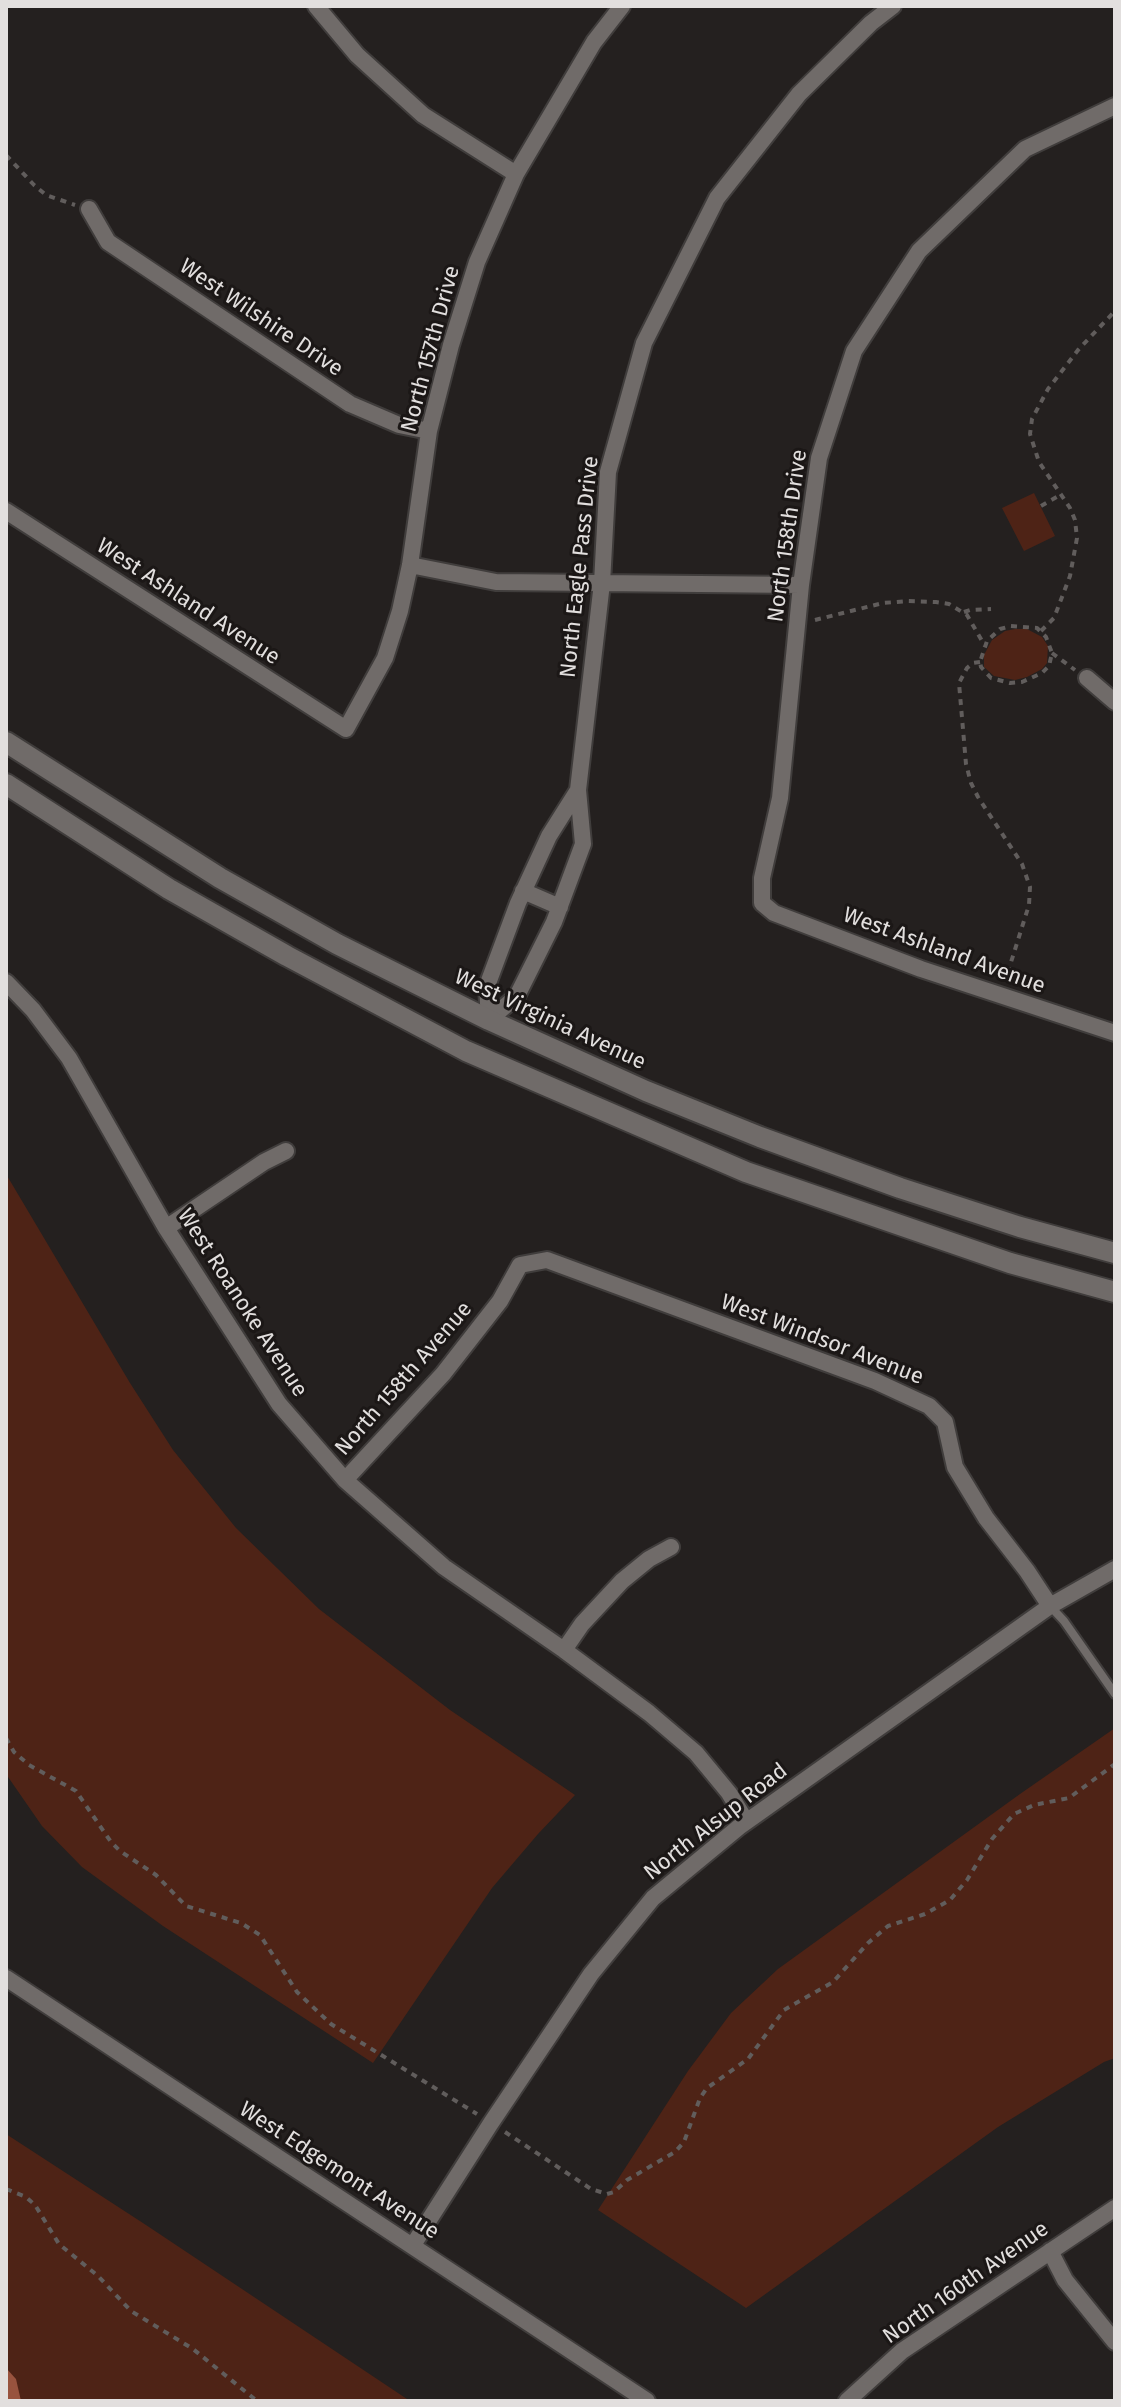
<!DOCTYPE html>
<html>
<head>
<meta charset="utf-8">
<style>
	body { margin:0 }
	#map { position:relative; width:1121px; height:2407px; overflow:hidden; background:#24201f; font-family:"Fira Sans",sans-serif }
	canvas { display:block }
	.frame { position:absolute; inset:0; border:8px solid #e2dfde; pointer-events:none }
</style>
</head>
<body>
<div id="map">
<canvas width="1121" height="2407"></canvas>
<div class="frame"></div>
</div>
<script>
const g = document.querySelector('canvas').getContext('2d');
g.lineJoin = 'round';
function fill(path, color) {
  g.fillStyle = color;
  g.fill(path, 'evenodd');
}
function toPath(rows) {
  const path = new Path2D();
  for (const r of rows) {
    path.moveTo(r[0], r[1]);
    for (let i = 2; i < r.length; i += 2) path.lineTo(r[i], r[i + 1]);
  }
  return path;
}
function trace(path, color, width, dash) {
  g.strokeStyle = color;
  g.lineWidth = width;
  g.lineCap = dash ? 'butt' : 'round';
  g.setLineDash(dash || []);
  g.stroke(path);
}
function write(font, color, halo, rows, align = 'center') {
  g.font = font + ' "Fira Sans",sans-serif';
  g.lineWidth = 6;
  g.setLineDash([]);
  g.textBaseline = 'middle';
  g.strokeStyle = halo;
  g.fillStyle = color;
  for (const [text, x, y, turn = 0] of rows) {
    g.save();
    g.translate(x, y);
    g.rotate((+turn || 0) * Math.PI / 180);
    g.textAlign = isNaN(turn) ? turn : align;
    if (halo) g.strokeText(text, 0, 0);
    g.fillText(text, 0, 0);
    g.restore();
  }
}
fill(toPath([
	[1034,493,1055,536,1024,551,1002,508],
	[1015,629,1027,629,1042,637,1048,646,1047,663,1042,669,1027,677,1015,680,994,676,984,667,984,655,992,640,1005,631],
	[6,1174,130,1383,173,1450,236,1528,319,1609,450,1710,575,1795,538,1834,492,1888,373,2063,163,1926,82,1867,42,1826,6,1774],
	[1115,1728,1115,2058,1104,2062,998,2127,746,2308,598,2210,688,2071,731,2013,778,1969,1020,1794],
	[6,2134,146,2225,410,2401,6,2401]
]), '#4e2316');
fill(toPath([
	[6,2368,16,2379,21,2401,6,2401]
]), '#98533e');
const lane = toPath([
	[1050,1606,1064,1621,1115,1694]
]);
const street = toPath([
	[316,6,357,55,423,115,516,174],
	[1115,106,1025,149,919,251,854,351,819,458,801,585,780,798,762,878,762,903,774,913,921,969,1115,1033],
	[89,209,108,242,350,404,399,425,429,431],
	[6,511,346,729,385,658,400,611,410,565,429,431,451,345,477,262,516,174,594,42,622,6],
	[410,565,496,582,801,585],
	[1087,678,1115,702],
	[523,891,560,907],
	[6,982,33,1010,69,1058,166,1228,279,1404,345,1480,444,1567,564,1650,649,1713,696,1753,729,1793,746,1821],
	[489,1020,517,996,554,922,583,844,578,790,602,583,608,472,644,343,717,198,799,94,871,23,893,6],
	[489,1020,487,986,518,903,549,836,578,790],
	[166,1228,264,1162,286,1151],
	[345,1480,443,1374,500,1301,520,1265,547,1260,875,1381,929,1406,945,1422,955,1467,986,1518,1027,1571,1050,1606],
	[564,1650,582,1624,622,1581,649,1559,671,1547],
	[6,1978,647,2401],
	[413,2245,491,2123,591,1974,653,1898,739,1827,1050,1606,1115,1569],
	[1050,2251,1065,2280,1115,2342],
	[847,2401,902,2351,1115,2208]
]);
const secondary = toPath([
	[6,742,220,878,337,944,489,1020,646,1091,760,1137,900,1188,1020,1227,1115,1253],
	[6,784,169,889,287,956,466,1051,746,1172,1010,1263,1115,1292]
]);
trace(lane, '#403d3c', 12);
trace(street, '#403d3c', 20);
trace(secondary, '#403d3c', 24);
trace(toPath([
	[6,155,34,185,46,195,75,205],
	[1041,506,1062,494],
	[964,612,970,610,991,609],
	[815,620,883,603,908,601,936,602,949,604,967,615,985,646],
	[1011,626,1037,628,1046,637,1052,653,1049,666,1042,673,1022,682,1010,683,991,678,981,667,980,662,987,641,1000,629,1011,626],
	[1041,631,1054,618,1070,576,1077,538,1075,520,1070,508,1039,462,1030,434,1032,419,1048,389,1078,350,1115,311],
	[1052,653,1075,670],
	[980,662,973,663,967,668,959,683,966,764,971,783,978,797,1022,864,1030,887,1029,905,1006,978],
	[6,1738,14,1752,29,1765,76,1791,111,1842,120,1851,156,1875,186,1906,241,1923,260,1935,297,1992,331,2024,477,2114],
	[505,2132,591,2189,607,2194,614,2192,627,2180,675,2152,684,2142,700,2098,707,2088,748,2059,784,2010,833,1982,868,1943,888,1926,925,1914,950,1900,967,1880,992,1839,1014,1814,1034,1805,1069,1798,1115,1764],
	[6,2189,26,2197,35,2205,59,2244,98,2276,131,2311,193,2349,257,2401]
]), '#615d5c', 4, [6, 6]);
trace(lane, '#706b69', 8);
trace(street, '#706b69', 16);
trace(secondary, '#706b69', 20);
write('22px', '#e2dfde', '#1b1716', [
	["West Wilshire Drive",261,318,34],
	["North 157th Drive",431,349,-75],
	["North 158th Drive",788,536,-82],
	["North Eagle Pass Drive",580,567,-84],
	["West Ashland Avenue",188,602,33],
	["West Ashland Avenue",944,951,20],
	["West Virginia Avenue",550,1020,25],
	["West Roanoke Avenue",242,1303,57],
	["West Windsor Avenue",822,1340,21],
	["North 158th Avenue",404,1379,-49],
	["North Alsup Road",716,1822,-38],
	["West Edgemont Avenue",339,2171,33],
	["North 160th Avenue",966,2283,-35]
]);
</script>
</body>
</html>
